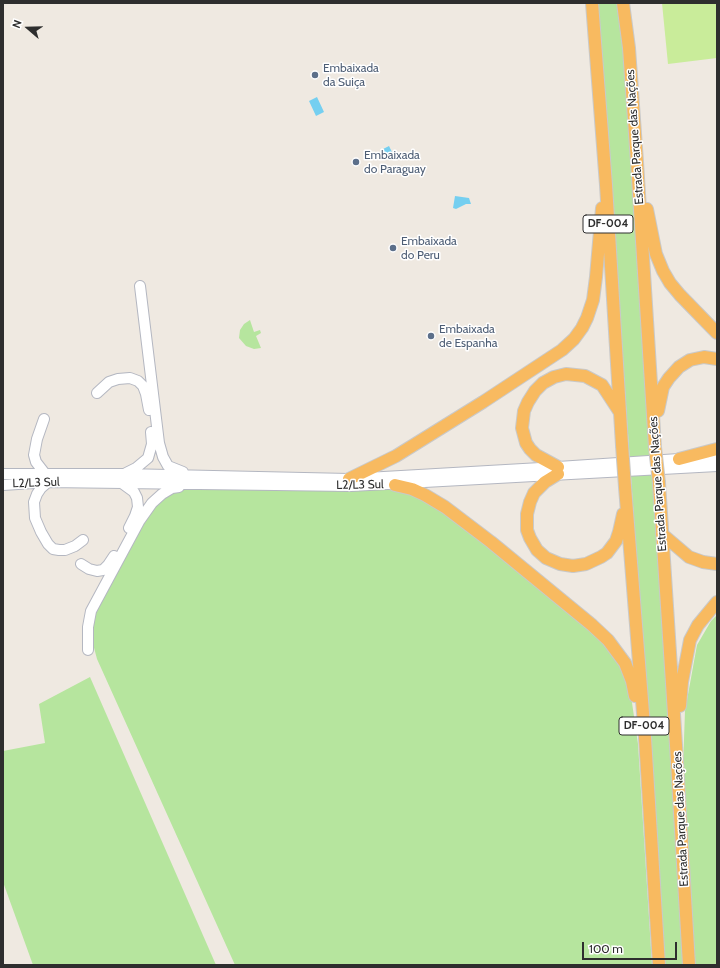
<!DOCTYPE html>
<html>
<head>
<meta charset="utf-8">
<style>
	body { margin:0 }
	#map { position:relative; width:720px; height:968px; overflow:hidden; background:#efe9e1; font-family:Cabin,sans-serif }
	canvas { display:block }
	.frame { position:absolute; inset:0; border:4px solid #2e2e2e; pointer-events:none }
	.north { position:absolute; left:8px; top:8px; width:40px; height:40px; -webkit-text-stroke:3px #fff; paint-order:stroke; rotate:290deg; font-size:11px; font-weight:700; line-height:16px; text-align:center; color:#2e2e2e }
	.north::after { content:''; display:block; margin:auto; width:14px; height:18px; background:#2e2e2e; clip-path:polygon(50% 0,100% 100%,50% 72%,0 100%) }
	.scale { position:absolute; left:582px; top:942px; width:95px; height:18px; box-sizing:border-box; border:2px solid #2e2e2e; border-top:0; padding-left:5px; font-size:12px; line-height:14px; white-space:nowrap; color:#2e2e2e; -webkit-text-stroke:3px #fff; paint-order:stroke }
</style>
</head>
<body>
<div id="map">
<canvas width="720" height="968"></canvas>
<div class="frame"></div>
<div class="north">N</div>
<div class="scale">100 m</div>
</div>
<script>
const g = document.querySelector('canvas').getContext('2d');
g.lineJoin = 'round';
function fill(path, color) {
  g.fillStyle = color;
  g.fill(path, 'evenodd');
}
function toPath(rows) {
  const path = new Path2D();
  for (const r of rows) {
    path.moveTo(r[0], r[1]);
    for (let i = 2; i < r.length; i += 2) path.lineTo(r[i], r[i + 1]);
  }
  return path;
}
function trace(path, color, width, dash) {
  g.strokeStyle = color;
  g.lineWidth = width;
  g.lineCap = dash ? 'butt' : 'round';
  g.setLineDash(dash || []);
  g.stroke(path);
}
function write(font, color, halo, rows, align = 'center') {
  g.font = font + ' Cabin,sans-serif';
  g.lineWidth = 3;
  g.setLineDash([]);
  g.textBaseline = 'middle';
  g.strokeStyle = halo;
  g.fillStyle = color;
  for (const [text, x, y, turn = 0] of rows) {
    g.save();
    g.translate(x, y);
    g.rotate((+turn || 0) * Math.PI / 180);
    g.textAlign = isNaN(turn) ? turn : align;
    if (halo) g.strokeText(text, 0, 0);
    g.fillText(text, 0, 0);
    g.restore();
  }
}
fill(toPath([
	[598,3,618,3,628,86,685,965,665,965],
	[250,320,254,332,260,330,261,333,256,336,261,348,254,349,246,346,239,338,240,330,244,324],
	[395,485,425,495,608,640,622,667,630,689,638,744,652,965,235,965,97,659,92,640,94,613,143,517,172,488],
	[717,615,717,965,695,965,683,768,685,711,697,645,711,621],
	[90,677,216,965,33,965,3,882,3,751,45,743,39,704]
]), '#b6e59e');
fill(toPath([
	[662,3,717,3,717,58,668,64]
]), '#c9ec9a');
fill(toPath([
	[317,97,324,112,316,116,309,101],
	[389,146,394,156,387,159,383,149],
	[455,196,469,198,471,204,466,204,456,209,453,208]
]), '#75cff0');
const secondary = toPath([
	[140,286,159,443,163,457,168,466,183,472],
	[97,393,109,382,118,379,130,378,138,381,143,386,146,394,149,410],
	[44,419,37,439,34,455,36,462,46,475],
	[126,473,136,468,148,458,152,444,151,432],
	[3,474,123,474,349,479,558,467,679,459,717,458],
	[48,482,41,488,37,494,34,502,35,518,41,532,48,544,53,549,59,550,65,550,75,546,83,540],
	[123,484,134,492,137,498,138,507,135,516,129,528],
	[3,485,48,482,351,486,717,466],
	[81,564,89,569,97,571,103,570,108,565,114,556],
	[88,650,88,627,91,611,140,520,152,503,162,494,172,488,179,487]
]);
const trunk = toPath([
	[592,3,606,185,622,445],
	[623,3,629,48,637,162,655,447],
	[647,209,656,254,663,271,670,283,680,295,717,333],
	[658,411,663,387,669,378,679,367,690,360,704,357,717,359],
	[679,459,717,449],
	[558,467,536,455,530,449,526,443,522,428,524,411,528,402,535,391,543,383,554,377,566,374,585,376,602,385,619,411],
	[558,474,545,482,534,493,530,502,527,514,527,530,530,538,537,550,546,558,560,564,573,566,586,564,601,557,607,553,616,541,619,532,623,514],
	[349,479,396,456,483,402,562,350,574,339,582,328,587,318,593,300,596,277,602,208],
	[659,483,676,745,689,965],
	[395,485,412,489,425,495,445,507,491,542,592,625,608,640,625,663,632,681,635,696],
	[625,487,645,738,659,965],
	[662,534,689,557,703,562,717,564],
	[680,706,682,682,690,640,698,625,717,602]
]);
trace(secondary, '#b4b7c1', 12);
trace(trunk, '#c9c9c9', 14);
trace(secondary, '#fff', 10);
trace(trunk, '#f8ba60', 12);
const trunkBridge = toPath([
	[622,445,625,487],
	[655,447,659,483]
]);
trace(trunkBridge, '#c9c9c9', 14, []);
trace(trunkBridge, '#f8ba60', 12);
for (const [x, y, r, color] of [
	[315,75,4,"#5c6f8a"],
	[356,162,4,"#5c6f8a"],
	[393,248,4,"#5c6f8a"],
	[431,336,4,"#5c6f8a"]
]) {
  const dot = new Path2D();
  dot.arc(x, y, r, 0, 2 * Math.PI);
  g.fillStyle = color;
  g.fill(dot);
  trace(dot, '#fff', 1.5);
}
for (const [x, y, w] of [
	[608,224,50],
	[644,726,50]
]) {
  const box = new Path2D();
  box.roundRect(x - w / 2, y - 9, w, 18, 3);
  g.fillStyle = '#fff';
  g.fill(box);
  trace(box, '#2e2e2e', 1);
}
write('bold 11px', '#2e2e2e', null, [
	["DF-004",608,224],
	["DF-004",644,726]
]);
write('12px', '#4e5e75', '#fff', [
	["Embaixada",323,68],
	["da Suiça",323,82],
	["Embaixada",364,155],
	["do Paraguay",364,169],
	["Embaixada",401,241],
	["do Peru",401,255],
	["Embaixada",439,329],
	["de Espanha",439,343]
], 'left');
write('12px', '#2e2e2e', '#fff', [
	["Estrada Parque das Nações",635,137,-94],
	["L2/L3 Sul",36,483,-2],
	["Estrada Parque das Nações",658,484,-94],
	["L2/L3 Sul",360,485,-1],
	["Estrada Parque das Nações",681,819,-93]
]);
</script>
</body>
</html>
